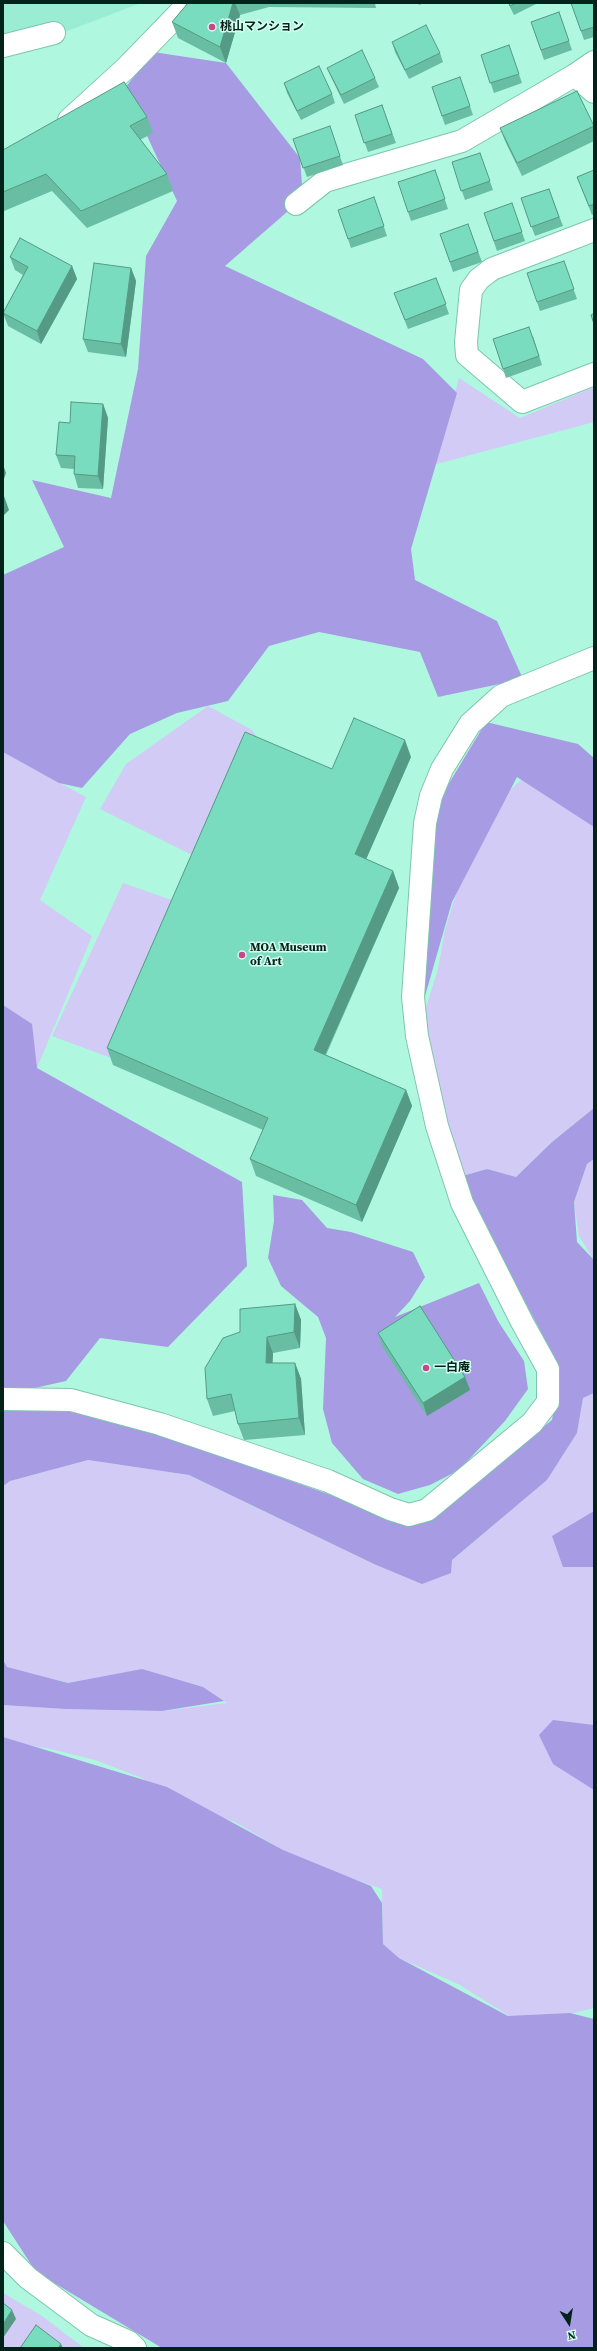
<!DOCTYPE html>
<html>
<head>
<meta charset="utf-8">
<style>
	body { margin:0 }
	#map { position:relative; width:597px; height:2351px; overflow:hidden; background:#aff8df; font-family:"Source Serif 4",serif }
	canvas { display:block }
	.frame { position:absolute; inset:0; border:4px solid #032219; pointer-events:none }
	.north { position:absolute; left:549px; top:2303px; width:40px; height:40px; -webkit-text-stroke:3px #d4feef; paint-order:stroke; rotate:168deg; font-size:11px; font-weight:700; line-height:16px; text-align:center; color:#032219 }
	.north::after { content:''; display:block; margin:auto; width:14px; height:18px; background:#032219; clip-path:polygon(50% 0,100% 100%,50% 72%,0 100%) }
</style>
</head>
<body>
<div id="map">
<canvas width="597" height="2351"></canvas>
<div class="frame"></div>
<div class="north">N</div>
</div>
<script>
const g = document.querySelector('canvas').getContext('2d');
g.lineJoin = 'round';
function fill(path, color) {
  g.fillStyle = color;
  g.fill(path, 'evenodd');
}
function toPath(rows) {
  const path = new Path2D();
  for (const r of rows) {
    path.moveTo(r[0], r[1]);
    for (let i = 2; i < r.length; i += 2) path.lineTo(r[i], r[i + 1]);
  }
  return path;
}
function trace(path, color, width, dash) {
  g.strokeStyle = color;
  g.lineWidth = width;
  g.lineCap = dash ? 'butt' : 'round';
  g.setLineDash(dash || []);
  g.stroke(path);
}
function write(font, color, halo, rows, align = 'center') {
  g.font = font + ' "Source Serif 4","Noto Sans JP",serif';
  g.lineWidth = 3;
  g.setLineDash([]);
  g.textBaseline = 'middle';
  g.strokeStyle = halo;
  g.fillStyle = color;
  for (const [text, x, y, turn = 0] of rows) {
    g.save();
    g.translate(x, y);
    g.rotate((+turn || 0) * Math.PI / 180);
    g.textAlign = isNaN(turn) ? turn : align;
    if (halo) g.strokeText(text, 0, 0);
    g.fillText(text, 0, 0);
    g.restore();
  }
}
fill(toPath([
	[3,3,141,3,65,32,3,47]
]), '#9aedd2');
fill(toPath([
	[459,378,520,418,594,387,594,422,433,465,438,457],
	[208,706,252,730,270,754,202,860,100,809,126,764],
	[3,752,86,797,40,900,92,936,37,1068,3,1034],
	[524,777,594,825,594,1108,552,1142,516,1177,487,1169,459,1177,417,1036,438,969,445,930,456,894,472,826],
	[123,883,183,904,122,1062,52,1036],
	[594,1160,594,1260,579,1236,574,1202,587,1164],
	[594,1393,594,2008,524,2025,458,1984,399,1958,383,1944,382,1889,298,1859,235,1822,186,1806,142,1778,95,1760,51,1749,26,1745,3,1738,3,1705,65,1709,162,1711,227,1703,203,1687,140,1671,69,1683,6,1667,3,1660,3,1484,6,1482,88,1460,189,1475,374,1564,452,1560,547,1480,577,1433,583,1398],
	[3,2293,42,2316,84,2348,3,2348]
]), '#d1cbf6');
fill(toPath([
	[153,52,226,63,300,158,303,198,225,266,423,359,457,393,411,549,415,580,497,621,523,679,438,697,420,652,319,632,269,646,228,701,177,713,130,734,82,788,59,783,3,752,3,575,64,547,32,480,111,498,138,369,146,256,177,201,125,88],
	[486,722,578,744,594,758,594,827,517,777,452,902,425,996,425,823],
	[3,1005,32,1024,37,1068,242,1182,247,1266,168,1347,100,1338,66,1381,3,1395],
	[594,1108,594,1159,587,1164,574,1202,577,1242,594,1260,594,1393,583,1398,577,1433,547,1480,452,1560,451,1573,422,1584,374,1564,189,1475,88,1460,10,1481,3,1486,3,1407,66,1408,152,1432,328,1494,404,1525,428,1521,552,1420,560,1368,459,1177,487,1169,516,1177,552,1142],
	[273,1195,302,1200,327,1228,351,1232,413,1252,425,1277,410,1301,395,1317,479,1283,498,1321,524,1361,528,1389,505,1421,459,1470,430,1485,398,1494,363,1479,332,1443,323,1409,326,1338,318,1317,281,1286,268,1258,274,1221],
	[594,1511,594,1567,563,1567,552,1536],
	[3,1660,7,1667,68,1683,142,1669,203,1687,224,1701,162,1711,65,1709,3,1705],
	[553,1720,594,1725,594,1790,553,1764,539,1735],
	[3,1737,167,1787,283,1850,371,1886,382,1903,383,1944,399,1958,508,2016,570,2013,594,2019,594,2348,162,2348,36,2272,3,2221]
]), '#a79be3');
const minor = toPath([
	[3,46,54,33],
	[575,75,594,92],
	[69,120,125,69,189,3],
	[296,204,325,181,462,141,575,75,594,62],
	[594,230,492,269,479,279,471,290,466,342,467,355,522,402,594,374]
]);
const tertiary = toPath([
	[3,1399,71,1400,160,1424,328,1481,390,1509,409,1515,427,1510,532,1423,548,1402,548,1369,522,1322,462,1203,437,1126,417,1036,413,997,425,823,431,796,442,769,470,724,501,696,594,658],
	[3,2253,28,2278,91,2325,129,2342,135,2348]
]);
trace(minor, '#7dc5ae', 24);
trace(tertiary, '#7dc5ae', 24);
trace(minor, '#fff', 22);
trace(tertiary, '#fff', 22);
fill(toPath([
	[188,3,375,3,376,8,269,7,240,15,226,63,178,38,172,22],
	[418,3,424,3,419,5],
	[508,3,538,3,514,15],
	[571,3,594,3,594,37,584,40],
	[559,12,572,50,544,60,531,22],
	[392,42,440,53,443,62,409,79,395,52],
	[509,45,522,83,494,93,481,55],
	[327,68,375,78,379,87,344,104,331,77],
	[460,77,473,115,445,125,432,87],
	[284,83,332,94,335,103,301,120,287,93],
	[382,105,396,143,368,152,355,115],
	[147,117,153,133,140,140,167,174,173,191,87,228,52,191,4,211,3,209,3,150],
	[594,126,594,141,522,176,505,141,500,128],
	[333,136,343,165,307,177,293,139],
	[480,153,493,190,465,200,452,162],
	[435,170,448,209,411,221,408,212],
	[594,170,594,214,592,215,577,177],
	[549,189,563,226,535,236,521,198],
	[374,197,387,236,351,248,338,210],
	[512,203,525,241,497,251,484,213],
	[468,224,482,262,453,272,440,234],
	[10,257,72,266,77,279,41,344,8,326,3,313,23,275,15,270],
	[564,261,577,299,540,311,537,302],
	[131,268,136,281,126,357,88,352,83,339],
	[436,278,449,314,408,329,394,293],
	[533,336,542,365,506,378,493,339],
	[103,404,108,418,103,489,78,488,74,474,74,469,61,468,56,455,70,423],
	[411,757,366,859,393,871,399,888,326,1055,406,1090,412,1106,362,1222,256,1176,250,1159,263,1130,113,1065,107,1048,332,769],
	[295,1304,301,1320,300,1348,273,1353,272,1363,295,1363,301,1379,305,1435,244,1440,238,1424,235,1411,213,1416,207,1399,240,1332],
	[378,1333,465,1377,470,1390,427,1416,382,1346]
]), '#68bda3');
fill(toPath([
	[233,3,235,3,240,15,226,63,220,47],
	[72,266,77,279,41,344,37,331],
	[131,268,136,281,126,357,121,344],
	[103,404,108,418,103,489,98,476],
	[3,464,6,473,3,482],
	[4,496,9,510,3,516,3,497],
	[405,740,411,757,361,871,355,854],
	[393,871,399,888,320,1066,314,1050],
	[406,1090,412,1106,362,1222,356,1205],
	[295,1304,301,1320,300,1348,294,1332],
	[267,1337,273,1353,272,1379,266,1363],
	[295,1363,301,1379,305,1435,299,1418],
	[465,1377,470,1390,427,1416,423,1403],
	[12,2310,16,2319,3,2338,3,2324],
	[61,2344,63,2348,58,2348]
]), '#559a85');
const building = toPath([
	[188,3,233,3,220,47,172,22,188,3],
	[509,3,516,3,510,6,509,3],
	[571,3,594,3,594,27,581,31,571,3],
	[559,12,569,41,541,50,531,22,559,12],
	[426,25,440,53,405,70,392,42,426,25],
	[509,45,519,74,490,83,481,55,509,45],
	[362,50,375,78,341,95,327,68,362,50],
	[319,66,332,94,297,111,284,83,319,66],
	[460,77,470,106,442,116,432,87,460,77],
	[124,82,147,117,130,126,167,174,81,211,46,174,3,192,3,150,124,82],
	[577,91,594,126,517,163,500,128,577,91],
	[382,105,392,134,364,143,355,115,382,105],
	[330,126,340,156,303,168,293,139,330,126],
	[480,153,490,181,461,191,452,162,480,153],
	[435,170,445,199,408,212,398,182,435,170],
	[594,170,594,204,589,206,577,177,594,170],
	[549,189,559,217,531,227,521,198,549,189],
	[374,197,384,226,348,239,338,210,374,197],
	[512,203,522,232,494,241,484,213,512,203],
	[468,224,478,252,450,262,440,234,468,224],
	[20,238,72,266,37,331,3,313,28,267,10,257,20,238],
	[564,261,574,289,537,302,527,273,564,261],
	[94,263,131,268,121,344,83,339,94,263],
	[436,278,446,304,405,320,394,293,436,278],
	[594,313,594,324,591,315,594,313],
	[529,327,539,356,503,369,493,339,529,327],
	[71,402,103,404,98,476,74,474,75,456,56,455,59,422,70,423,71,402],
	[354,718,405,740,355,854,393,871,314,1050,406,1090,356,1205,250,1159,268,1118,107,1048,245,732,332,769,354,718],
	[295,1304,294,1332,267,1337,266,1363,295,1363,299,1418,238,1424,231,1394,207,1399,205,1368,223,1338,240,1332,240,1309,295,1304],
	[420,1306,465,1377,423,1403,378,1333,420,1306],
	[3,2303,12,2310,3,2324,3,2303],
	[36,2325,61,2344,58,2348,20,2348,36,2325]
]);
fill(building, '#79dcbe');
trace(building, '#559a85', 1);
for (const [x, y, r, color] of [
	[212,27,4,"#c9468b"],
	[242,955,4,"#c9468b"],
	[426,1368,4,"#c9468b"]
]) {
  const dot = new Path2D();
  dot.arc(x, y, r, 0, 2 * Math.PI);
  g.fillStyle = color;
  g.fill(dot);
  trace(dot, '#d4feef', 1.5);
}
write('bold 12px', '#032219', '#d4feef', [
	["桃山マンション",220,27],
	["MOA Museum",250,948],
	["of Art",250,962],
	["一白庵",434,1368]
], 'left');
</script>
</body>
</html>
